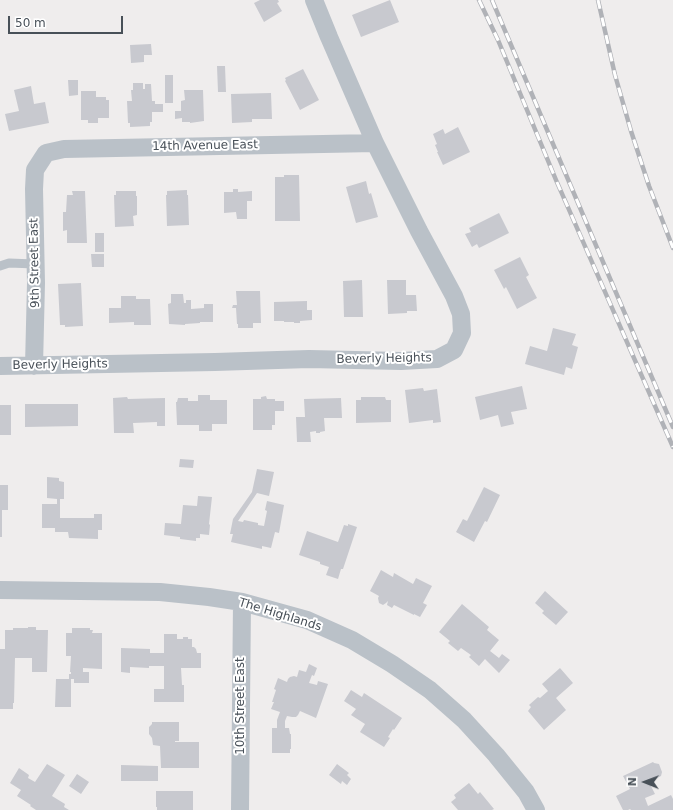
<!DOCTYPE html>
<html>
<head>
<meta charset="utf-8">
<style>
	body { margin:0 }
	#map { position:relative; width:673px; height:810px; overflow:hidden; background:#efeded; font-family:"DejaVu Sans",sans-serif }
	canvas { display:block }
	.north { position:absolute; left:625px; top:762px; width:40px; height:40px; -webkit-text-stroke:3px #fff; paint-order:stroke; rotate:271deg; font-size:11px; font-weight:700; line-height:16px; text-align:center; color:#485058 }
	.north::after { content:''; display:block; margin:auto; width:14px; height:18px; background:#485058; clip-path:polygon(50% 0,100% 100%,50% 72%,0 100%) }
	.scale { position:absolute; left:8px; top:16px; width:115px; height:18px; box-sizing:border-box; border:2px solid #485058; border-top:0; padding-left:5px; font-size:12px; line-height:14px; white-space:nowrap; color:#485058; -webkit-text-stroke:3px #fff; paint-order:stroke }
</style>
</head>
<body>
<div id="map">
<canvas width="673" height="810"></canvas>
<div class="north">N</div>
<div class="scale">50 m</div>
</div>
<script>
const g = document.querySelector('canvas').getContext('2d');
g.lineJoin = 'round';
function fill(path, color) {
  g.fillStyle = color;
  g.fill(path, 'evenodd');
}
function toPath(rows) {
  const path = new Path2D();
  for (const r of rows) {
    path.moveTo(r[0], r[1]);
    for (let i = 2; i < r.length; i += 2) path.lineTo(r[i], r[i + 1]);
  }
  return path;
}
function trace(path, color, width, dash) {
  g.strokeStyle = color;
  g.lineWidth = width;
  g.lineCap = dash ? 'butt' : 'round';
  g.setLineDash(dash || []);
  g.stroke(path);
}
function write(font, color, halo, rows, align = 'center') {
  g.font = font + ' "DejaVu Sans",sans-serif';
  g.lineWidth = 4;
  g.setLineDash([]);
  g.textBaseline = 'middle';
  g.strokeStyle = halo;
  g.fillStyle = color;
  for (const [text, x, y, turn = 0] of rows) {
    g.save();
    g.translate(x, y);
    g.rotate((+turn || 0) * Math.PI / 180);
    g.textAlign = isNaN(turn) ? turn : align;
    if (halo) g.strokeText(text, 0, 0);
    g.fillText(text, 0, 0);
    g.restore();
  }
}
fill(toPath([
	[260,0,278,0,279,2,277,3,282,11,264,22,254,3],
	[390,0,399,22,361,37,352,15],
	[151,44,152,55,144,55,144,62,131,63,130,45],
	[217,66,225,66,226,92,218,92],
	[303,69,319,100,300,110,285,81,286,80,285,78],
	[165,75,173,75,173,103,165,103],
	[68,80,78,80,78,95,69,96],
	[133,83,143,83,143,89,145,89,145,84,151,84,152,101,155,101,155,104,163,104,163,112,152,112,152,122,150,122,150,126,130,127,130,123,128,123,127,101,132,101,131,90,133,90],
	[31,86,34,104,45,102,49,123,9,131,5,114,19,111,14,90],
	[184,90,203,90,204,121,190,123,190,122,182,122,182,118,175,119,175,111,181,111,181,101,185,100],
	[81,91,96,91,96,97,106,97,106,100,109,100,109,118,98,118,98,123,88,123,88,120,81,120],
	[271,93,272,119,252,119,252,122,232,123,231,94],
	[458,127,470,152,443,165,437,152,438,152,435,145,437,144,433,134,443,129,445,134],
	[284,175,299,175,300,221,275,221,275,177,284,177],
	[366,181,369,194,371,193,378,217,356,223,346,187],
	[233,189,238,189,238,192,252,191,252,201,247,201,247,219,237,219,236,212,224,213,224,192,233,192],
	[187,190,187,195,188,195,189,225,167,226,166,195,167,195,167,191],
	[72,191,85,191,87,243,67,243,67,230,63,231,63,212,66,212,67,195,73,195],
	[116,191,136,191,136,196,137,196,137,215,133,216,134,226,115,227,114,195,116,195],
	[499,213,509,233,479,248,477,244,472,247,465,234,471,232,469,228],
	[95,233,104,233,104,252,95,252],
	[91,254,104,254,104,267,92,267],
	[520,257,529,275,526,277,537,298,517,309,506,287,504,289,494,270],
	[362,280,363,317,344,317,343,281],
	[387,280,406,280,406,295,416,295,417,311,407,311,407,313,388,314],
	[81,283,83,326,65,327,65,325,60,325,58,284],
	[236,291,260,291,261,323,253,323,253,328,238,328,238,324,237,324,236,308,232,308,233,305,237,305],
	[171,294,183,294,184,303,186,303,186,300,191,300,191,309,204,308,204,304,213,304,213,322,200,322,200,323,185,324,185,325,169,324,168,304,171,303],
	[121,296,136,296,136,299,150,299,151,325,134,325,134,322,109,323,109,308,121,308],
	[307,301,307,310,312,310,312,320,300,321,300,323,294,323,294,322,284,322,284,321,274,321,274,302],
	[553,328,576,334,572,345,578,347,572,369,566,367,564,375,525,364,530,346,547,351],
	[522,386,527,409,511,412,514,424,501,427,498,415,480,420,475,397],
	[423,388,424,391,437,389,441,422,433,423,433,420,409,423,405,390],
	[198,395,210,395,210,400,227,400,227,424,212,424,212,431,199,431,199,425,177,425,176,402,177,402,178,398,188,398,188,401,198,401],
	[266,396,267,399,275,399,275,401,284,401,284,411,275,411,275,425,272,425,272,430,253,430,253,399,261,399,261,397],
	[127,397,128,399,165,398,165,426,157,426,157,422,133,423,134,433,114,433,113,398],
	[361,397,385,397,386,400,391,400,391,422,356,423,356,400,361,400],
	[341,398,342,418,324,418,325,431,320,432,320,433,316,433,316,431,310,432,311,442,297,442,296,417,305,417,304,399],
	[25,404,78,404,78,426,25,427],
	[0,405,11,405,11,435,0,435],
	[180,459,194,460,193,468,179,467],
	[257,469,274,472,269,496,257,493,238,521,243,522,244,520,258,523,258,525,264,526,267,511,265,510,267,501,284,505,279,533,275,532,271,548,262,546,262,549,231,542,233,534,230,534,233,519,252,492],
	[47,477,59,478,59,481,64,482,64,499,60,499,60,518,94,518,94,514,102,514,102,530,98,530,98,539,69,538,68,532,55,532,55,528,42,528,42,504,57,504,57,499,47,498],
	[0,485,8,485,8,510,2,510,2,537,0,537],
	[484,487,500,495,487,522,485,521,474,542,456,532,463,519,467,521],
	[198,496,212,497,209,524,210,525,209,535,200,534,200,538,196,538,196,541,180,539,180,537,164,535,165,523,181,524,183,505,197,506],
	[348,524,357,527,343,569,341,569,338,579,326,575,329,567,320,564,320,562,299,555,307,531,338,542,344,525,348,526],
	[381,570,393,577,394,573,413,584,416,578,432,586,423,603,427,605,420,617,414,614,414,615,394,605,392,608,387,605,388,601,386,603,383,605,379,603,378,598,379,596,370,591],
	[545,591,568,612,556,625,542,613,544,611,535,603],
	[462,604,489,627,487,630,499,640,490,651,499,658,502,654,510,660,499,673,485,659,479,666,469,657,471,655,461,648,458,651,448,643,450,641,439,632],
	[28,627,36,627,36,630,48,630,47,672,32,672,32,658,15,658,14,703,13,703,13,709,0,709,0,649,5,649,5,630,13,630,13,628,28,628],
	[72,628,90,628,90,630,93,630,92,633,102,633,102,669,83,668,83,672,89,672,89,683,74,683,74,679,71,679,71,707,55,707,56,679,69,679,69,674,71,674,71,672,70,672,71,656,66,656,66,633,72,633],
	[164,634,177,634,177,639,183,639,183,637,188,637,188,639,192,639,192,647,194,647,196,649,197,653,201,653,201,668,181,668,182,685,184,685,184,702,154,702,154,689,164,689,164,666,149,666,149,668,130,667,130,673,121,672,121,648,150,649,150,653,164,653],
	[309,664,317,668,314,676,312,675,309,683,317,685,318,681,328,684,316,718,300,711,298,715,296,717,292,717,287,716,285,721,285,728,289,728,290,734,291,734,291,749,290,749,290,753,272,753,272,728,277,728,277,720,280,712,271,709,274,702,272,702,276,690,274,689,278,678,287,682,288,679,290,677,294,676,297,677,299,670,306,672],
	[560,668,573,683,556,698,566,710,544,730,528,711,531,707,529,705,538,697,540,698,548,691,542,684],
	[351,690,362,697,364,693,402,718,394,730,393,729,388,737,390,738,384,747,360,732,365,724,351,715,356,709,344,701],
	[152,722,179,722,179,741,175,741,175,742,199,742,199,768,161,768,160,746,153,745,152,738,149,734,149,727,152,724],
	[653,762,654,763,659,764,662,772,661,776,649,782,655,794,645,798,648,806,671,795,673,799,673,810,631,810,630,809,628,810,623,810,616,796,630,789,623,776],
	[47,764,65,775,52,796,65,804,64,807,69,810,36,810,30,806,31,805,17,796,21,790,10,783,19,768,29,775,28,778,35,782],
	[337,764,349,773,347,775,351,779,347,785,342,781,341,784,329,775],
	[121,765,158,766,158,781,121,781],
	[77,774,89,782,81,794,69,786],
	[469,783,478,794,480,792,494,809,492,810,458,810,451,802,456,798,454,795],
	[156,791,193,791,193,810,157,810,157,807,156,807]
]), '#c8c9cf');
trace(toPath([
	[0,266,9,263,35,264]
]), '#bac1c8', 9);
trace(toPath([
	[0,366,215,362,309,359,401,361,437,359,454,350,462,333,461,314,454,296,419,231,375,143,329,37,314,0],
	[34,366,36,283,34,189,35,170,46,153,64,149,375,143],
	[0,590,160,592,209,597,242,602,307,620,352,640,392,664,430,690,464,720,496,755,526,792,536,810],
	[240,810,242,602]
]), '#bac1c8', 18);
const rail = toPath([
	[479,0,498,40,556,180,673,447],
	[492,0,673,427],
	[598,0,615,75,631,131,649,186,673,248]
]);
trace(rail, '#b0b2b7', 4.5);
trace(rail, '#fff', 3, [9]);
write('12px', '#485058', '#fff', [
	["14th Avenue East",205,146,-1],
	["9th Street East",35,263,-91],
	["Beverly Heights",384,359,-1],
	["Beverly Heights",60,365,-1],
	["The Highlands",280,615,17],
	["10th Street East",241,706,-90]
]);
</script>
</body>
</html>
